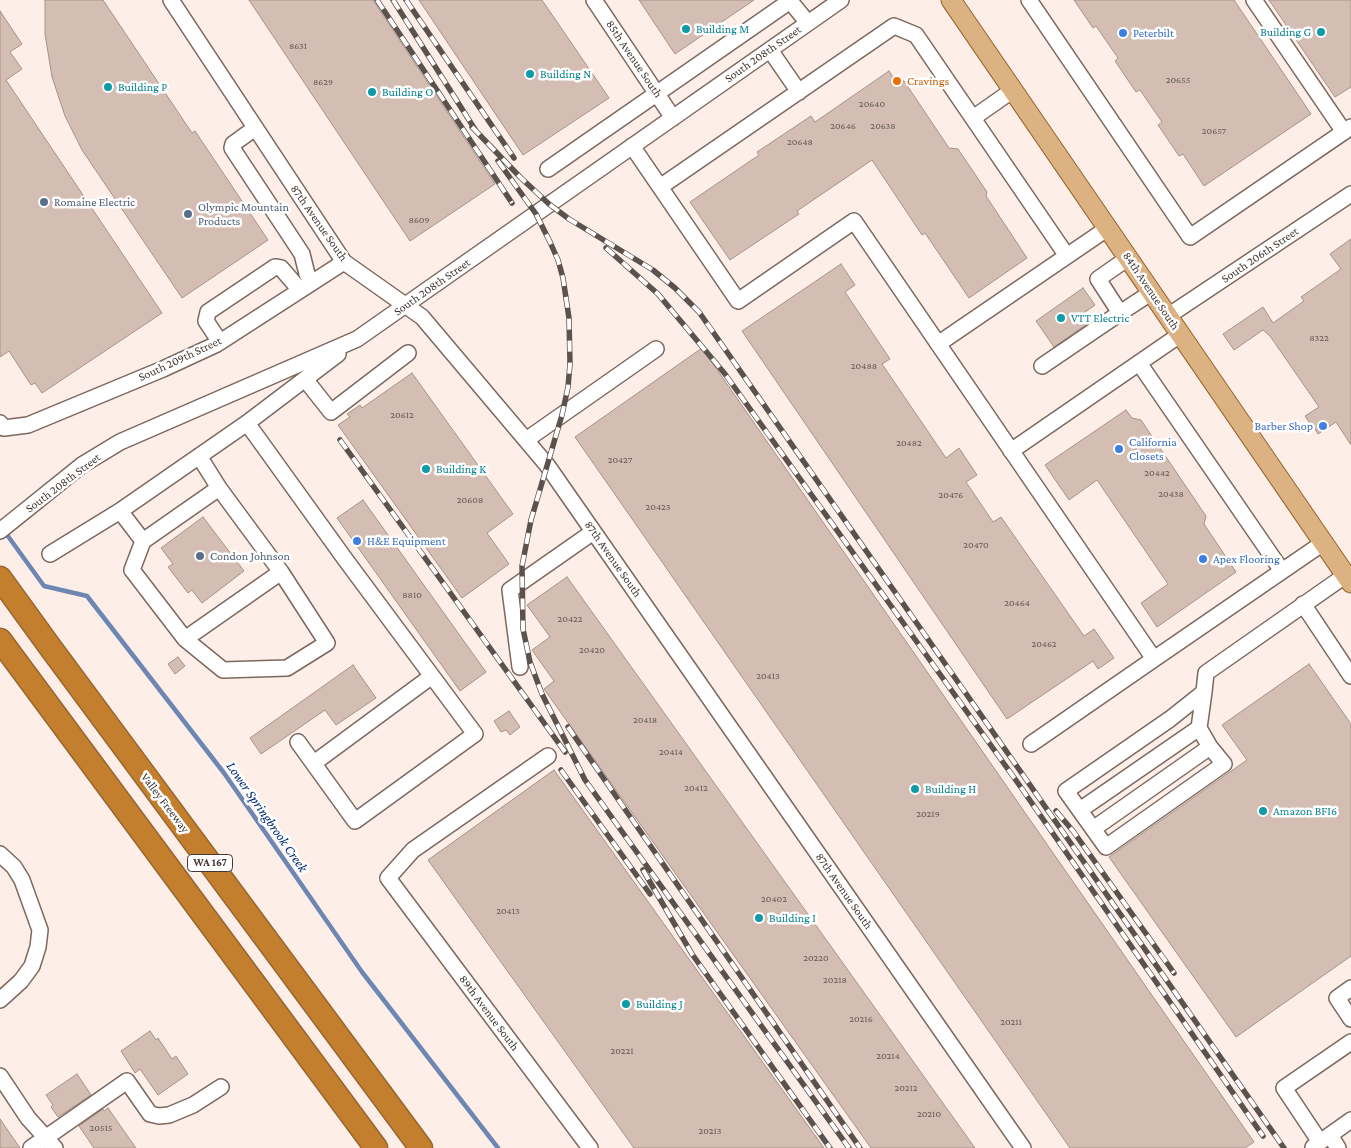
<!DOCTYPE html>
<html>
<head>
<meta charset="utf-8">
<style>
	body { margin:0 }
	canvas { display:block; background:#fdefe8 }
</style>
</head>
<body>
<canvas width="1351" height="1148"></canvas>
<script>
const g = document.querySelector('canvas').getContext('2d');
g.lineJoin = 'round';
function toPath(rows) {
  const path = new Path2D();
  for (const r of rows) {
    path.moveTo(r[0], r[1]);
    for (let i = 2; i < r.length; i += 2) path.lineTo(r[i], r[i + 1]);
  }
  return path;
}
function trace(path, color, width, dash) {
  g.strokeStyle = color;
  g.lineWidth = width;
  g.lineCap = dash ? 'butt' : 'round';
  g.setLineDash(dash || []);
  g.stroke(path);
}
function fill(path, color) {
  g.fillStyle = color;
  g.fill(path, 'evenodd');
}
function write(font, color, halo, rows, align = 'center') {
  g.font = font + ' "Crimson Pro",serif';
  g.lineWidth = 5;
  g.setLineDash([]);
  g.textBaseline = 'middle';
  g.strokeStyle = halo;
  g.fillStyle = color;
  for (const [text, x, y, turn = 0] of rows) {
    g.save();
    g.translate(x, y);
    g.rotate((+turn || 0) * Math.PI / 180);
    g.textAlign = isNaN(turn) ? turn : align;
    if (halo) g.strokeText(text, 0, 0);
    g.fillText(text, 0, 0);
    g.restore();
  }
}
trace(toPath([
	[5,532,44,586,87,596,224,773,362,972,498,1148]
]), '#6d86b2', 4.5);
const building = toPath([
	[45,0,103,0,192,133,195,131,268,240,182,298,82,150,65,116,52,77,45,34,45,0],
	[249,0,373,0,495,184,410,241,249,0],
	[419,0,542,0,609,98,523,155,419,0],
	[639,0,754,0,675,54,639,0],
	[1074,0,1234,0,1311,114,1204,186,1183,154,1179,156,1158,125,1162,122,1140,90,1136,92,1115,61,1118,58,1096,26,1093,28,1074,0],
	[1269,0,1351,0,1351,87,1335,97,1269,0],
	[0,11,22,44,10,52,22,69,6,80,162,313,42,393,35,383,31,385,9,351,0,357,0,11],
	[889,71,895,80,904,81,949,148,958,149,987,192,986,196,1027,258,969,298,925,233,922,235,872,160,797,211,799,214,730,260,690,202,759,155,757,152,811,116,815,122,889,71],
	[1351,239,1351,445,1336,422,1318,434,1312,424,1311,425,1305,416,1319,407,1270,336,1263,330,1234,350,1223,334,1263,307,1273,323,1304,301,1301,297,1341,269,1330,254,1351,239],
	[841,264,855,285,845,292,890,359,882,364,946,458,959,448,977,475,966,482,993,522,1001,517,1084,636,1094,629,1114,658,1098,669,1093,661,1007,719,742,331,841,264],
	[1083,288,1095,305,1081,315,1087,324,1054,347,1036,321,1083,288],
	[702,348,1254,1142,1245,1148,1070,1148,575,437,702,348],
	[412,373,513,514,487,533,509,564,462,598,338,425,350,417,347,414,360,405,362,408,412,373],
	[1126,410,1132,418,1141,420,1206,516,1204,524,1236,572,1157,627,1141,603,1168,584,1097,480,1069,500,1045,465,1126,410],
	[363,500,486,672,460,691,337,518,363,500],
	[203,517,244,571,202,603,192,590,188,593,168,567,173,564,161,548,203,517],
	[567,577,975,1148,871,1148,544,689,554,681,532,650,550,637,527,605,567,577],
	[178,657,185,666,175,674,168,664,178,657],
	[1309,664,1351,724,1351,956,1236,1037,1109,857,1247,760,1222,725,1309,664],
	[353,665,376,698,336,725,325,710,261,754,250,738,353,665],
	[509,711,520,727,510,735,506,730,501,732,494,721,509,711],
	[554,770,824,1148,634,1148,428,860,554,770],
	[150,1031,156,1040,158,1038,172,1059,176,1056,188,1074,158,1095,140,1069,135,1073,121,1051,150,1031],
	[77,1074,91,1095,58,1117,51,1107,53,1105,46,1095,77,1074],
	[108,1108,124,1131,136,1148,94,1148,79,1126,103,1109,104,1111,108,1108],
	[0,1119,20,1148,0,1148,0,1119]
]);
fill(building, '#d4beb3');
trace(building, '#a79287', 1);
const minor = toPath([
	[171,0,344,262,422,317,547,465,1023,1148],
	[594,0,673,118],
	[1029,0,1190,237,1351,127],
	[1254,0,1344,132],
	[770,50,799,92],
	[973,118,1013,90],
	[255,128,233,144,232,148,302,254,307,274,312,282],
	[632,146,738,301,854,221,1154,659,1323,543],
	[548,169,790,1,808,23],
	[660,187,894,26,916,35,1067,256],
	[1128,258,1098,279,1120,313,1152,292],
	[1168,316,1351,194],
	[220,342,206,321,208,312,275,267,281,268,300,290],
	[938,344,1108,228],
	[1139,363,1282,571],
	[1042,366,1120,313],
	[305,379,331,412,408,353],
	[0,423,4,428,28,425,163,369,217,344,344,262],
	[247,423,345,559,475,734,355,821,298,742],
	[526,440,656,349],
	[1011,451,1181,334],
	[120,511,143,541,219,488,199,456],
	[0,531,82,465,120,442,357,339,841,0],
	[143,541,132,570,185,639,281,572,219,488],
	[50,554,120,511,247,423,338,354],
	[1303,604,1351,676],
	[185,639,223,670,287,668,327,643,281,572],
	[520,667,510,590,593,532],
	[1204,692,1170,719,1066,791,1106,847,1224,764,1210,747,1199,728,1204,692,1206,673,1346,575],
	[1031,744,1154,659],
	[548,756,413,850,388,878,590,1148],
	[314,763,432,676],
	[1080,810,1199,728],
	[1093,829,1210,747],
	[0,854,14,867,22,880,40,930,38,947,32,966,21,981,0,1000],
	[1351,988,1337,998,1351,1019],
	[0,1076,28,1118,55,1148],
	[1330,1135,1338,1148],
	[1320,1142,1284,1088,1351,1042],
	[1313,1147,1351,1120],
	[31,1148,127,1081,150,1114,159,1116,169,1115,193,1105,221,1087]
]);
const major = toPath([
	[951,0,1351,583]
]);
const highway = toPath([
	[0,578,50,647,421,1148],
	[0,640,376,1148]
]);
trace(minor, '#7c685e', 18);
trace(major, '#966630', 21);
trace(highway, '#966630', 25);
trace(minor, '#fff', 15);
trace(major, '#dcb282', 19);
trace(highway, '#c47f2e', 22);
const rail = toPath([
	[377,0,512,203],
	[393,0,476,131],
	[406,0,514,158],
	[472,127,521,178,549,204,569,219,653,270,675,288,699,312,1284,1148],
	[498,161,536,214,550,242,558,260,563,278,569,318,570,364,568,387,562,415,531,520,522,566,523,629,530,662,542,694,585,780,849,1148],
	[606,248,658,294,725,374,1020,786,1263,1136],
	[340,440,565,752],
	[568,727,860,1148],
	[561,770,650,894],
	[1056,811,1073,831,1174,973],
	[643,870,692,954,830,1148]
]);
trace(rail, '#5c524d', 5.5);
trace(rail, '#fff', 4, [11]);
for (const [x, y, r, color] of [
	[686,29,5,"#0f9aa8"],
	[1321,32,5,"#0f9aa8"],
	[1123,33,5,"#3f7fe0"],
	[530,74,5,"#0f9aa8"],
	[897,81,5,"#e8710a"],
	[108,87,5,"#0f9aa8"],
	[372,92,5,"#0f9aa8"],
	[44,202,5,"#5c6f8a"],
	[188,214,5,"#5c6f8a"],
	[1061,318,5,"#0f9aa8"],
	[1323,426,5,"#3f7fe0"],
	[1119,449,5,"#3f7fe0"],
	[426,469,5,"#0f9aa8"],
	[357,541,5,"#3f7fe0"],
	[200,556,5,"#5c6f8a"],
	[1203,559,5,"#3f7fe0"],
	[915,789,5,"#0f9aa8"],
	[1263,811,5,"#0f9aa8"],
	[759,918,5,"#0f9aa8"],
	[626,1004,5,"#0f9aa8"]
]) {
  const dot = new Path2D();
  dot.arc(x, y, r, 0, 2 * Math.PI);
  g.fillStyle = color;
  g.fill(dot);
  trace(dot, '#fff', 2);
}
write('10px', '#665a53', null, [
	["8631",298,46],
	["20655",1178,80],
	["8629",323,82],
	["20640",872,104],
	["20646",843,126],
	["20638",883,126],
	["20657",1214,131],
	["20648",800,142],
	["8609",419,220],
	["8322",1319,338],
	["20488",864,366],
	["20612",402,415],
	["20482",909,443],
	["20427",620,460],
	["20442",1157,473],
	["20438",1171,494],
	["20476",951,495],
	["20608",470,500],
	["20423",658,507],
	["20470",976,545],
	["8810",412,595],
	["20464",1017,603],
	["20422",570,619],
	["20462",1044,644],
	["20420",592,650],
	["20413",768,676],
	["20418",645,720],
	["20414",671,752],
	["20412",696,788],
	["20219",928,814],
	["20402",774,899],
	["20413",508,911],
	["20220",816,958],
	["20218",835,980],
	["20216",861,1019],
	["20211",1011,1022],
	["20221",622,1051],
	["20214",888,1056],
	["20212",906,1088],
	["20210",929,1114],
	["20515",101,1128],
	["20213",710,1131]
]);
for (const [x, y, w] of [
	[210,863,45]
]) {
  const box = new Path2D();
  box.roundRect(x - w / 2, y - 8.5, w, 17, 4);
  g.fillStyle = '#fff';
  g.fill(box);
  trace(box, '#413833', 1);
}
write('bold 11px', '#413833', null, [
	["WA 167",210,863]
]);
write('12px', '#0d838f', '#fff', [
	["Building M",696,29],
	["Building G",1311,32,"right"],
	["Building N",540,74],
	["Building P",118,87],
	["Building O",382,92],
	["VTT Electric",1071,318],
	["Building K",436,469],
	["Building H",925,789],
	["Amazon BFI6",1273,811],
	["Building I",769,918],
	["Building J",636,1004]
], 'left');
write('12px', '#366cbe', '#fff', [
	["Peterbilt",1133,33],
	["Barber Shop",1313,426,"right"],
	["California",1129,442],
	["Closets",1129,456],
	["H&E Equipment",367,541],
	["Apex Flooring",1213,559]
], 'left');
write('12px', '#413833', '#fff', [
	["South 208th Street",763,54,-35],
	["85th Avenue South",634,59,56],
	["87th Avenue South",319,223,55],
	["South 206th Street",1260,255,-34],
	["South 208th Street",432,287,-35],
	["84th Avenue South",1151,291,56],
	["South 209th Street",180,359,-25],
	["South 208th Street",63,483,-37],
	["87th Avenue South",613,559,55],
	["Valley Freeway",165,803,53],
	["87th Avenue South",844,891,55],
	["89th Avenue South",489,1013,53]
]);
write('12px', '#c56008', '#fff', [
	["Cravings",907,81]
], 'left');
write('12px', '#4e5e75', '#fff', [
	["Romaine Electric",54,202],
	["Olympic Mountain",198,207],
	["Products",198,221],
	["Condon Johnson",210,556]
], 'left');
write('italic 14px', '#002e78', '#fff', [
	["Lower Springbrook Creek",267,817,55]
]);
</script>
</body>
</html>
